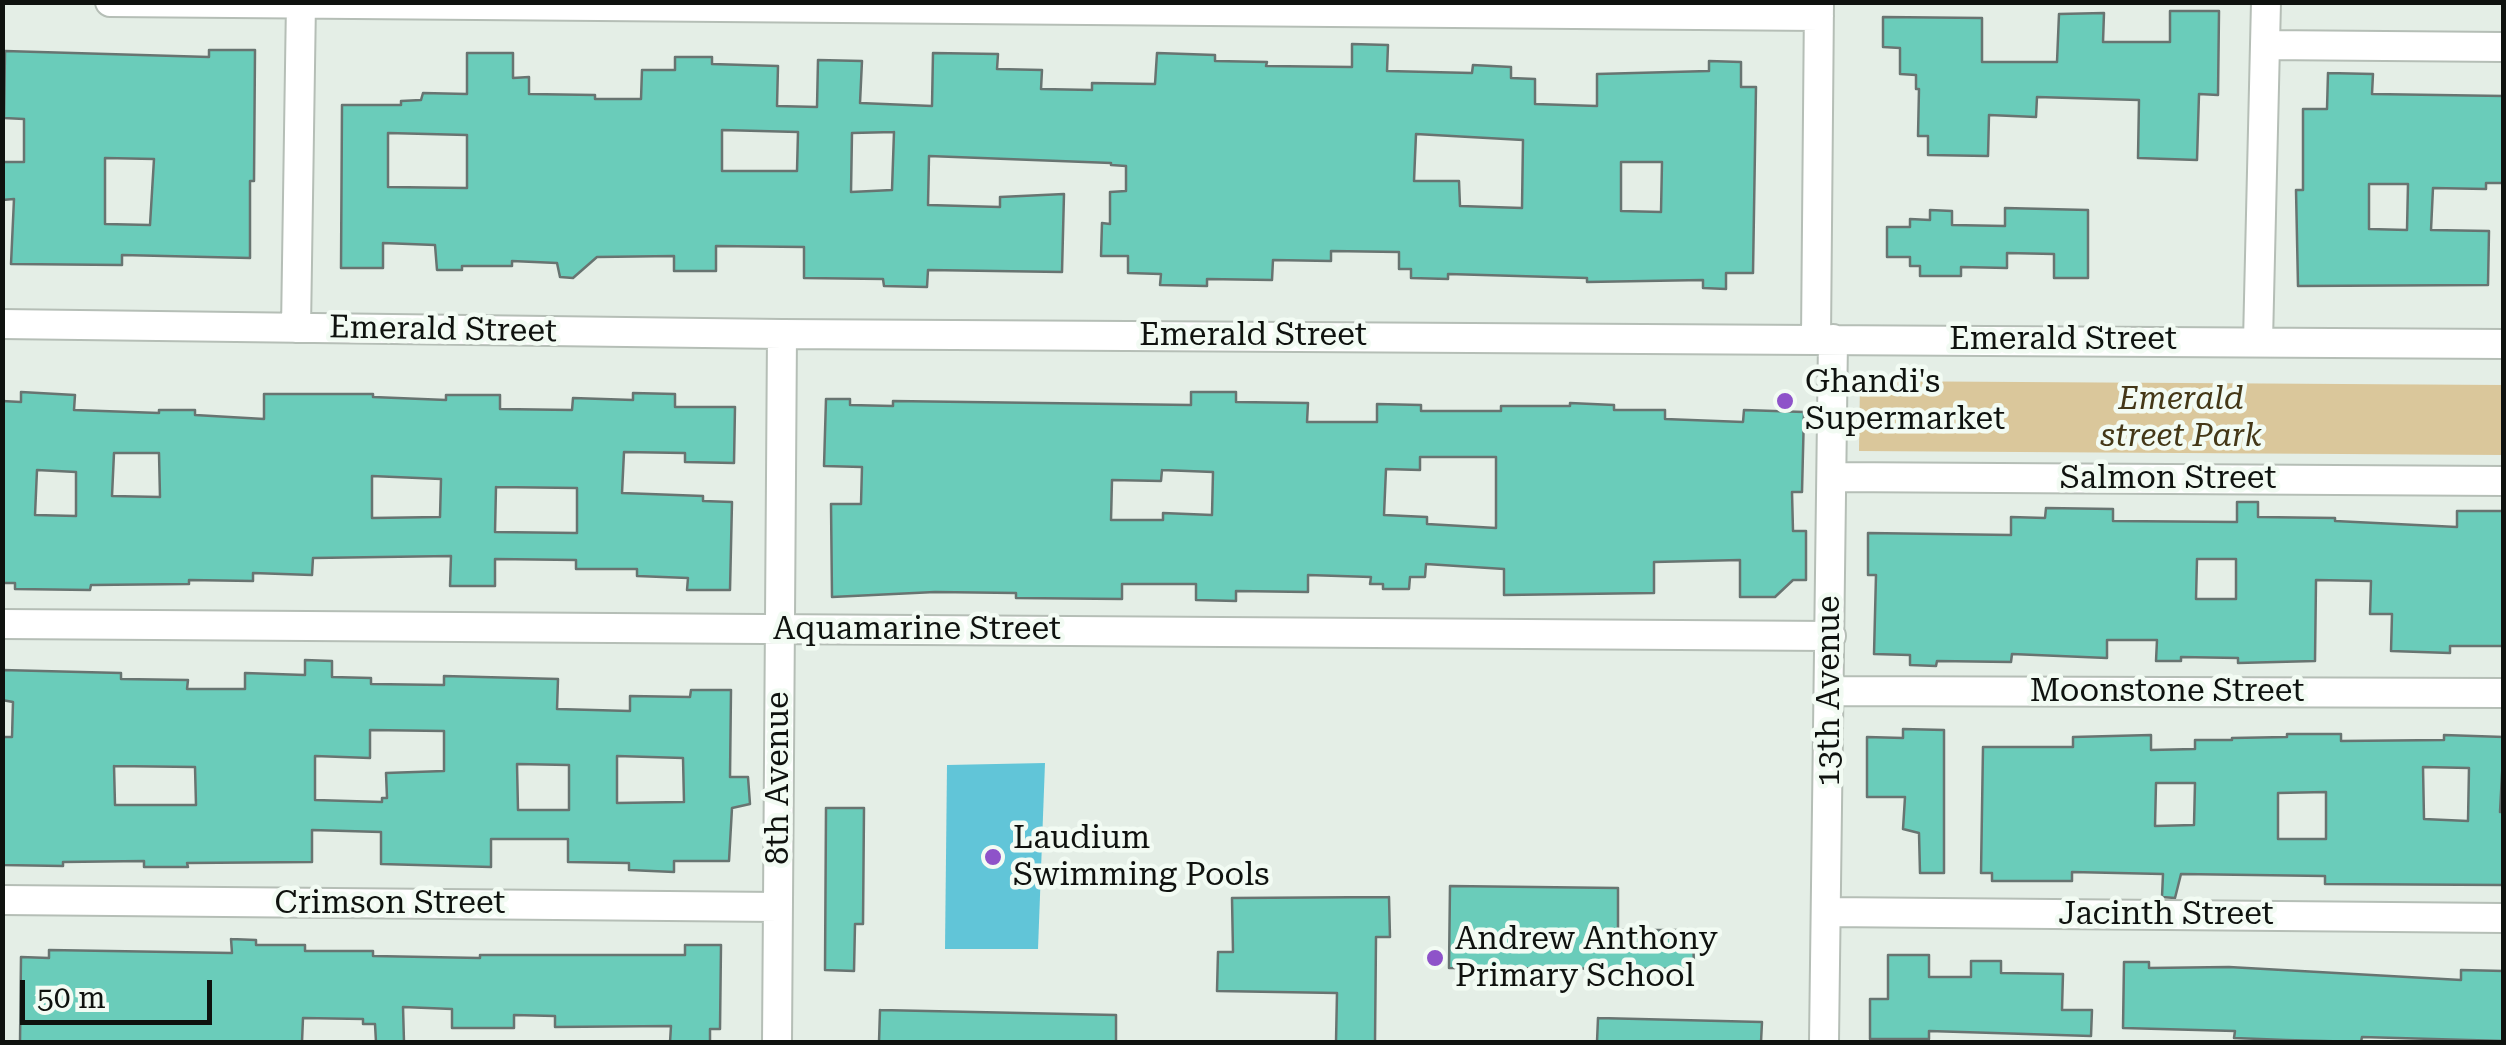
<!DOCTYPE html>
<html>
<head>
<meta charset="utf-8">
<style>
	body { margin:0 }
	#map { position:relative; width:2506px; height:1045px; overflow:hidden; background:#e4eee6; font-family:"Roboto Serif",serif }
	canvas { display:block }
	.frame { position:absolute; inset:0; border:5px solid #0f120f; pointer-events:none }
	.scale { position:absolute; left:20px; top:980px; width:192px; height:45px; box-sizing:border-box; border:5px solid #0f120f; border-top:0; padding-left:12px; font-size:30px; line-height:35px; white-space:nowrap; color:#0f120f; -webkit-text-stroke:8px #f2fbf3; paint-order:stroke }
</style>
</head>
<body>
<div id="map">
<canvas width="2506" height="1045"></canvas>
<div class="frame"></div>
<div class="scale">50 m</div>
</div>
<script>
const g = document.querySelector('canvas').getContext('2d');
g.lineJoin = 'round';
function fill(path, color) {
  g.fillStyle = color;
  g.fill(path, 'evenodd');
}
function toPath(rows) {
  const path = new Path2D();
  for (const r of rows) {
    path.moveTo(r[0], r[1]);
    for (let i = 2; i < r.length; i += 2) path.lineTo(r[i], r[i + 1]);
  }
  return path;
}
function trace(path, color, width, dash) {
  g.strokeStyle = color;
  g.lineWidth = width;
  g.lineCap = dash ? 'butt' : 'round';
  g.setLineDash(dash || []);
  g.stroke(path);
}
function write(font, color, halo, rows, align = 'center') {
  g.font = font + ' "Roboto Serif",serif';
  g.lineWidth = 9;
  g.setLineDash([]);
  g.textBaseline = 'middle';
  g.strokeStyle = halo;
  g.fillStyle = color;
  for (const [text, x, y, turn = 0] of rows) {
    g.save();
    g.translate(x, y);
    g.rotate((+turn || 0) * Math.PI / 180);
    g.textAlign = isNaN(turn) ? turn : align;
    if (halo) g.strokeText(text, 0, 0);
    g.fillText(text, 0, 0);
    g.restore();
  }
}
fill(toPath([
	[1860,381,2503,385,2503,455,1859,451]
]), '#dac79b');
fill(toPath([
	[1045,763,1038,949,945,949,947,765]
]), '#61c5d8');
const building = toPath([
	[2170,11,2219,11,2218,95,2199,94,2197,160,2138,158,2139,100,2037,97,2036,117,1989,115,1988,156,1928,155,1928,136,1918,136,1919,89,1916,89,1916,75,1900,74,1900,48,1883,47,1883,17,1982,18,1982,62,2057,62,2059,14,2104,13,2103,42,2170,42,2170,11],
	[1352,44,1388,45,1387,71,1472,73,1473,65,1511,67,1511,78,1535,79,1535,104,1597,106,1597,74,1709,71,1709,61,1741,62,1741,87,1756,87,1753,273,1726,273,1726,289,1703,288,1703,280,1587,282,1587,278,1448,274,1448,279,1411,278,1411,269,1399,269,1399,252,1331,251,1331,261,1273,260,1272,280,1207,279,1207,286,1160,285,1161,274,1128,273,1128,256,1101,256,1102,223,1110,224,1110,192,1126,191,1126,166,1111,165,1111,163,929,156,928,205,1000,207,1000,197,1064,194,1062,272,928,270,927,287,884,286,883,279,804,278,804,247,716,246,716,271,674,271,674,256,597,257,573,278,560,277,557,263,512,261,512,266,462,266,462,270,437,270,435,245,383,243,383,268,341,268,342,105,401,105,401,101,421,100,423,93,467,94,467,53,513,53,513,78,529,77,529,94,595,95,595,99,641,99,642,70,675,70,675,57,712,57,712,64,778,66,777,106,817,107,818,60,862,61,860,103,932,106,933,53,998,54,997,69,1042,70,1041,89,1092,90,1092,83,1155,84,1157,53,1215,55,1215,61,1267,62,1266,66,1352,67,1352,44],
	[722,130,798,132,797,171,722,171,722,130],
	[894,132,892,190,851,192,852,133,894,132],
	[388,133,467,135,467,188,388,187,388,133],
	[1416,134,1523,140,1522,208,1460,206,1459,181,1414,181,1416,134],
	[1621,162,1662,162,1661,212,1621,211,1621,162],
	[209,50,255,50,254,181,250,181,250,258,122,255,122,265,11,264,14,199,2,200,2,162,24,162,24,119,4,118,5,51,209,57,209,50],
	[105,158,154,159,150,225,105,224,105,158],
	[2328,73,2373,74,2372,94,2504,96,2504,183,2486,183,2486,189,2433,188,2431,230,2489,231,2488,285,2298,286,2296,190,2303,190,2303,109,2327,109,2328,73],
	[2369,184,2408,184,2407,230,2369,229,2369,184],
	[2005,208,2088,210,2088,278,2054,278,2054,254,2007,253,2007,268,1961,267,1961,276,1920,276,1920,266,1910,266,1910,257,1887,257,1887,227,1910,227,1910,219,1930,220,1930,210,1952,211,1952,225,2005,226,2005,208],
	[21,392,75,395,74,410,159,413,159,410,195,410,195,415,264,419,264,394,373,394,373,397,446,400,446,395,500,395,500,409,572,410,573,398,633,400,633,393,675,394,675,407,735,407,734,463,685,462,685,453,624,452,622,493,703,496,703,501,732,502,730,590,687,590,688,578,637,576,637,569,576,569,576,560,495,559,495,586,450,586,451,556,313,558,312,575,253,573,253,581,189,580,189,584,91,585,90,590,15,589,15,583,2,583,2,401,21,402,21,392],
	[114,453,159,453,160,497,112,496,114,453],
	[37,470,76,472,76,516,35,515,37,470],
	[372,476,441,479,440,517,372,518,372,476],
	[496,487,577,488,577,533,495,532,496,487],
	[1191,392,1236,392,1236,402,1308,403,1307,422,1377,422,1377,404,1421,405,1421,411,1501,411,1501,406,1570,406,1570,403,1614,405,1614,410,1665,410,1665,419,1743,422,1744,410,1804,412,1802,492,1792,492,1793,531,1806,531,1806,580,1793,580,1775,597,1740,597,1740,560,1654,562,1654,593,1504,595,1504,569,1426,564,1425,577,1410,577,1409,589,1383,589,1383,584,1370,584,1371,577,1308,575,1308,592,1236,591,1236,601,1196,600,1196,584,1122,584,1122,599,1016,598,1016,593,935,592,832,597,831,504,861,504,862,467,824,466,826,399,850,399,850,405,893,406,893,401,1191,405,1191,392],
	[1420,457,1496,457,1496,528,1427,524,1427,517,1384,515,1386,469,1420,470,1420,457],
	[1162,470,1213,472,1212,515,1163,513,1163,520,1111,520,1112,480,1161,481,1162,470],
	[2237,502,2258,502,2258,517,2335,518,2335,521,2457,527,2457,511,2504,511,2504,646,2450,646,2450,653,2391,651,2392,614,2370,614,2371,581,2316,580,2315,661,2238,663,2238,658,2181,657,2181,661,2156,661,2157,640,2107,640,2107,658,2012,654,2011,662,1937,661,1936,666,1910,665,1910,655,1874,654,1876,575,1868,575,1868,533,2011,535,2011,517,2045,518,2046,508,2113,509,2113,521,2237,522,2237,502],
	[2197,559,2236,559,2236,599,2196,599,2197,559],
	[305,660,332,661,332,677,371,678,371,684,444,685,444,676,558,679,557,709,630,711,630,696,690,697,691,690,731,690,730,777,748,777,750,804,732,808,729,861,674,861,674,872,629,870,629,863,568,862,568,839,491,839,491,867,381,864,381,832,312,830,312,862,187,863,188,867,144,867,144,861,63,862,63,866,2,865,2,737,12,737,13,702,2,700,2,670,121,673,121,679,188,680,187,689,245,689,245,673,305,675,305,660],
	[370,730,444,731,444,771,386,773,387,798,382,798,382,802,315,800,315,756,370,758,370,730],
	[617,756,683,758,684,802,617,803,617,756],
	[517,764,569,765,569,810,518,810,517,764],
	[114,766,195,767,196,805,115,805,114,766],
	[1903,729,1944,730,1944,873,1920,873,1919,833,1903,829,1905,797,1867,797,1867,737,1903,738,1903,729],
	[2287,734,2341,734,2341,741,2444,740,2444,735,2504,737,2500,812,2504,812,2504,885,2325,884,2325,876,2181,874,2175,898,2162,897,2163,874,2072,872,2072,881,1992,881,1992,873,1981,873,1983,747,2073,747,2073,737,2151,735,2151,750,2195,749,2195,740,2232,740,2232,738,2287,737,2287,734],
	[2423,767,2469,768,2468,821,2424,819,2423,767],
	[2156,783,2195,783,2194,825,2155,826,2156,783],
	[2326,792,2326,839,2278,839,2278,793,2326,792],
	[826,808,864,808,863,924,855,924,854,971,825,970,826,808],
	[1450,886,1618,888,1618,930,1693,930,1694,969,1449,968,1450,886],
	[1389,897,1390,937,1376,937,1375,1042,1336,1042,1337,993,1217,991,1218,952,1233,952,1232,898,1389,897],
	[231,939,256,940,256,945,305,945,305,951,373,951,373,956,480,958,480,955,685,955,685,945,721,945,720,1029,710,1029,710,1042,670,1042,671,1026,555,1027,555,1016,514,1015,514,1028,452,1028,452,1009,403,1007,404,1042,376,1042,375,1024,363,1024,363,1019,303,1018,302,1042,20,1042,21,957,49,958,49,950,232,953,231,939],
	[1888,955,1929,955,1929,977,1971,977,1971,961,2001,961,2001,973,2063,974,2062,1010,2092,1010,2091,1036,1929,1031,1929,1039,1870,1039,1870,999,1888,999,1888,955],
	[2124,962,2149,962,2149,968,2229,967,2461,980,2461,970,2504,971,2504,1041,2362,1037,2361,1042,2286,1040,2234,1038,2235,1031,2123,1028,2124,962],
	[880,1010,1116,1015,1116,1042,879,1042,880,1010],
	[1598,1018,1762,1022,1761,1042,1597,1042,1598,1018]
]);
fill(building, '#6accba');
trace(building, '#687471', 2.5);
const minor = toPath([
	[110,2,1819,16],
	[2266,45,2504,47],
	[2,324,782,334,2504,344],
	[296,328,301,2],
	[1816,337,1819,2],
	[2258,341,2266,2],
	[1832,477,2504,481],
	[2,624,1831,636],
	[1830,691,2504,693],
	[2,900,778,907],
	[1828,912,2504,918],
	[777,1042,782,334],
	[1824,1042,1833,339]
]);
trace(minor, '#b5beb6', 32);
trace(minor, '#fff', 28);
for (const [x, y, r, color] of [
	[1785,401,10,"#8e53c9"],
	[993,857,10,"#8e53c9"],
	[1435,958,10,"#8e53c9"]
]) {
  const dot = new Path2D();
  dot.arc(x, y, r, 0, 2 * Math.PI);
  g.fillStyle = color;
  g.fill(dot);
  trace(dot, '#f2fbf3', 4);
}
write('32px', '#0f120f', '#f2fbf3', [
	["Emerald Street",443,330,1],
	["Emerald Street",1253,336],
	["Emerald Street",2063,340],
	["Salmon Street",2168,479],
	["Aquamarine Street",917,630],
	["13th Avenue",1830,691,-90],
	["Moonstone Street",2167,692],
	["8th Avenue",779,778,-90],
	["Crimson Street",390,904],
	["Jacinth Street",2166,915]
]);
write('32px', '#0f120f', '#f2fbf3', [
	["Ghandi's",1805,383],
	["Supermarket",1805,420],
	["Laudium",1013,839],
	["Swimming Pools",1013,876],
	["Andrew Anthony",1455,940],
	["Primary School",1455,977]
], 'left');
write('italic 32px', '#443717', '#f2fbf3', [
	["Emerald",2181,400],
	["street Park",2181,437]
]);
</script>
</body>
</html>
